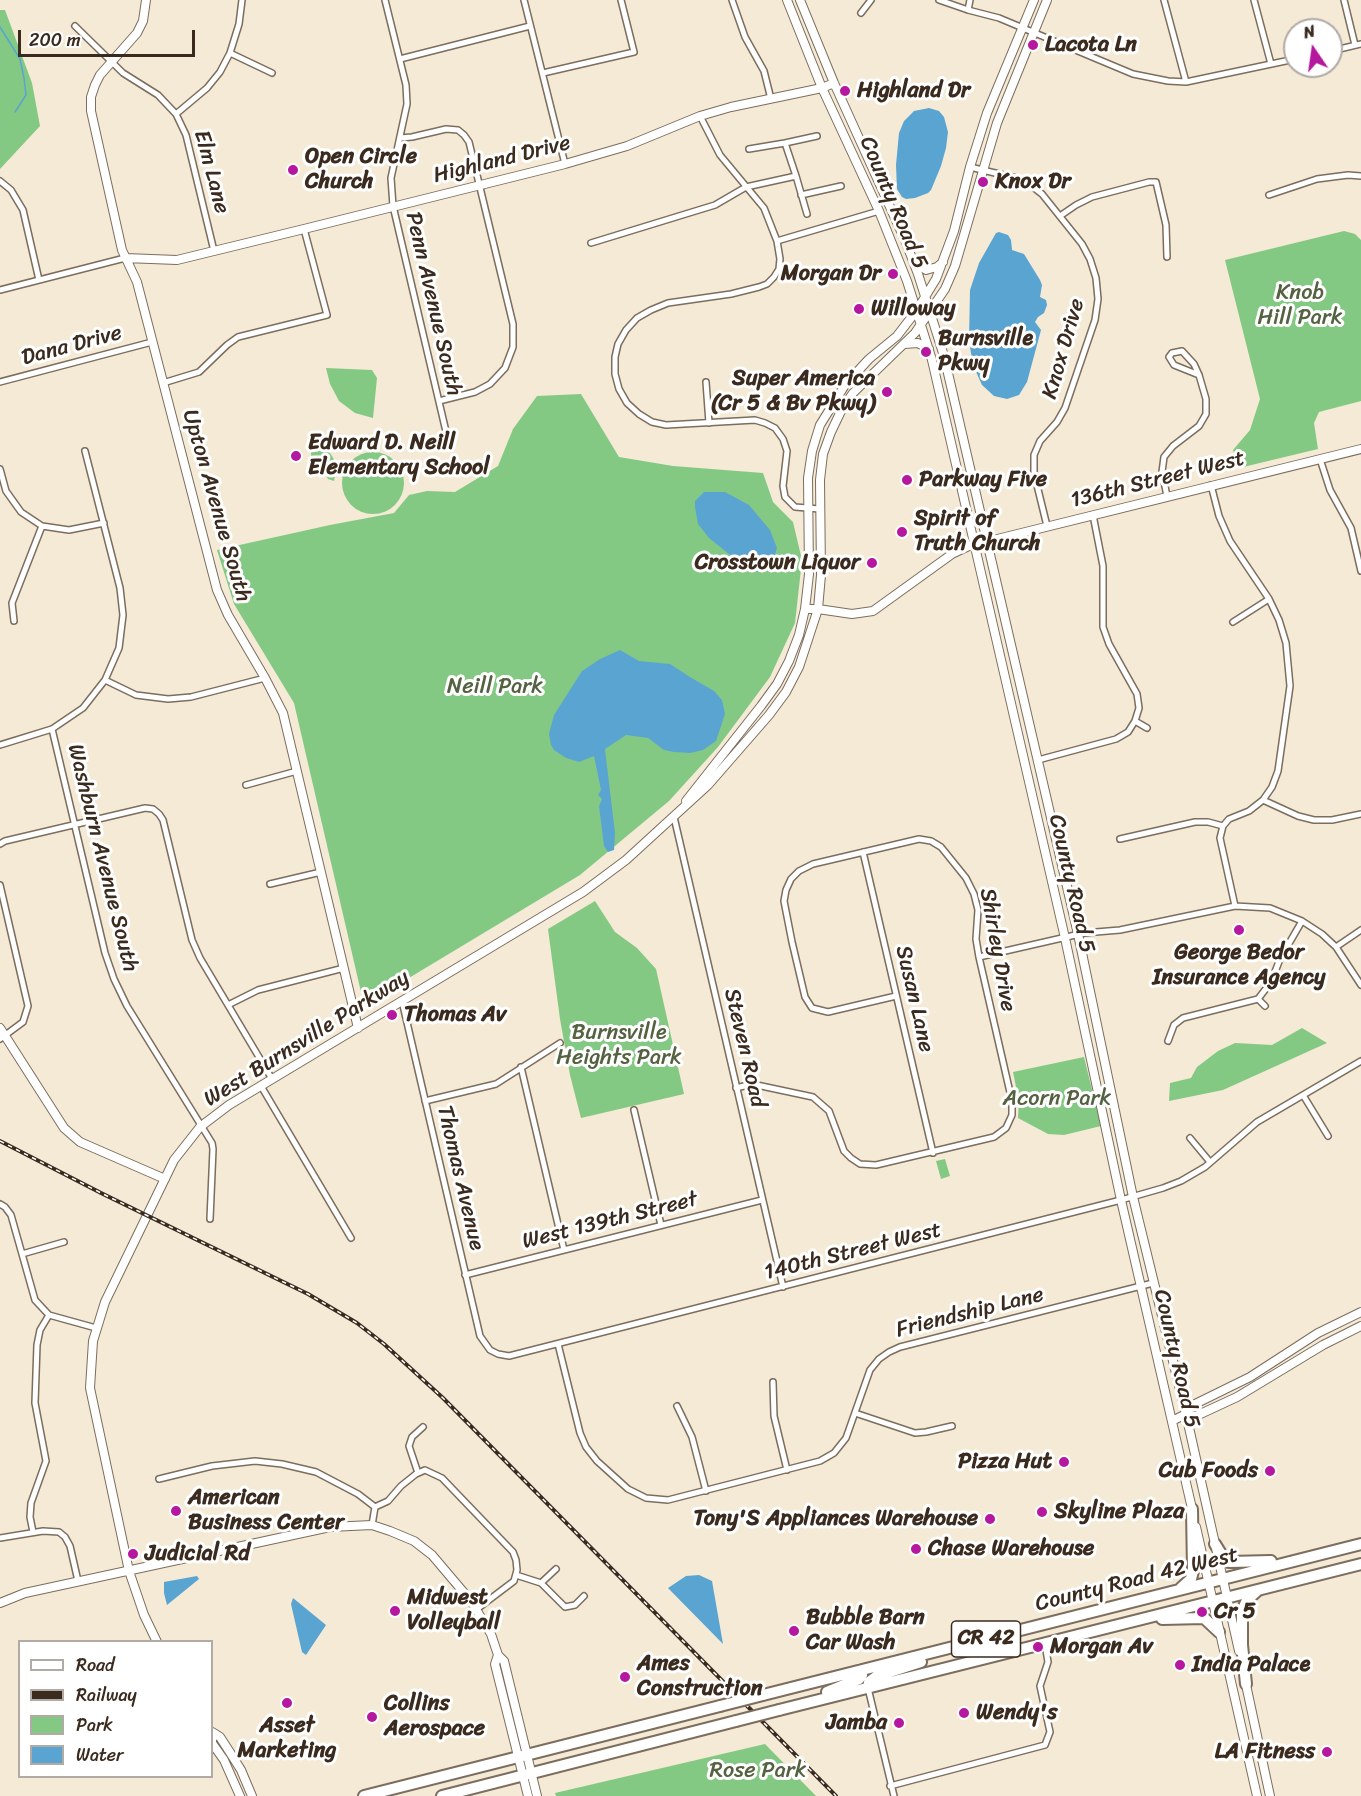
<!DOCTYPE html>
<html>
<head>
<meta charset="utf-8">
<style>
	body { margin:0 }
	#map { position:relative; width:1361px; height:1796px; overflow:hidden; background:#f4ead5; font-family:Sriracha,sans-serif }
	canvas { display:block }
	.legend { position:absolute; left:18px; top:1640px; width:195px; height:138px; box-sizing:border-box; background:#fff; border:2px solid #b1aaa5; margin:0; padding:8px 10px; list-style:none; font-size:18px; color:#3b2a1e }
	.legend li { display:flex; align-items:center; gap:12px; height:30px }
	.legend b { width:30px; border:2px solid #b1aaa5 }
	.north { position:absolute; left:1283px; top:18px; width:60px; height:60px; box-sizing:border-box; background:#fff; border:2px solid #b1aaa5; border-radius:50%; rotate:347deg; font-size:16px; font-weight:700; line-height:24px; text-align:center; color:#3b2a1e }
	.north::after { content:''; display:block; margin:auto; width:21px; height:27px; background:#b5179e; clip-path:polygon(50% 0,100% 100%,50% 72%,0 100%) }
	.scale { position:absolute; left:18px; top:30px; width:177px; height:27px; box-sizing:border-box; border:3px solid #3b2a1e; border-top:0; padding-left:8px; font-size:18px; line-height:21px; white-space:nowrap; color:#3b2a1e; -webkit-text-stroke:4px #fff; paint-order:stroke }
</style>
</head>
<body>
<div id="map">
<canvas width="1361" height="1796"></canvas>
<ul class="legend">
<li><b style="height:8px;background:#fff"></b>Road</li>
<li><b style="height:8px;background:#3b2a1e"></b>Railway</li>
<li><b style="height:16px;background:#84c983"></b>Park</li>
<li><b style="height:16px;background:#5aa4d2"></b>Water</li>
</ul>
<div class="north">N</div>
<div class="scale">200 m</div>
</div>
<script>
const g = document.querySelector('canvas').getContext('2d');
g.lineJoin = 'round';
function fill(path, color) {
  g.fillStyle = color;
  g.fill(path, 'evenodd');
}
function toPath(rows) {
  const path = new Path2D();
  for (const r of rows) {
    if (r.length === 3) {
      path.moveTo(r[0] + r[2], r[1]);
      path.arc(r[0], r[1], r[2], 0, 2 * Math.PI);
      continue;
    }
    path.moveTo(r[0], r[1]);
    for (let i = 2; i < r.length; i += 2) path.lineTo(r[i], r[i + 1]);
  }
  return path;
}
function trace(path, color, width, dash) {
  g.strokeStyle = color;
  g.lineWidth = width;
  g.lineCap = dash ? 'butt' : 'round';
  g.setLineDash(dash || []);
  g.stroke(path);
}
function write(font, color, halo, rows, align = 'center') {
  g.font = font + ' Sriracha,sans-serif';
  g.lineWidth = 6;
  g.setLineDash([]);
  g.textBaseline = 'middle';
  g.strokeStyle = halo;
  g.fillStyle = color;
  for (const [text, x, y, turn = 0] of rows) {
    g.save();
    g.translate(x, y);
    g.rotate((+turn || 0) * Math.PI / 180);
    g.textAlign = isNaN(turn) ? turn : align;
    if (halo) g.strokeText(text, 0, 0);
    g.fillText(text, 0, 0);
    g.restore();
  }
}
fill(toPath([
	[0,10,5,10,32,83,40,126,0,169],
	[1344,231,1355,234,1361,240,1361,401,1319,412,1314,423,1318,449,1239,468,1233,450,1250,430,1260,399,1225,260],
	[326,368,372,370,377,378,373,418,355,413,339,401,330,384],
	[581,394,619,457,673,466,763,473,773,502,793,522,802,560,795,623,770,677,718,747,669,801,580,875,364,1005,294,703,234,604,217,550,330,525,394,513,409,495,427,491,455,492,498,466,513,429,537,396],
	[319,444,330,453,337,464,334,481,328,479,320,465,312,465,311,463,311,451],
	[373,483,31],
	[595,901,615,932,637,948,656,969,684,1094,581,1118,570,1075,560,1019,548,929],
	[1302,1028,1327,1043,1223,1090,1169,1101,1170,1083,1191,1078,1197,1067,1218,1051,1235,1043,1272,1045],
	[1084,1057,1101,1126,1064,1135,1048,1134,1018,1118,1019,1102,1013,1072],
	[945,1159,950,1176,941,1179,936,1161],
	[765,1744,816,1796,556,1796,555,1793]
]), '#84c983');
fill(toPath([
	[929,108,939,111,944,117,948,132,946,148,941,166,931,190,928,193,915,198,906,199,902,197,897,189,896,165,899,133,904,121,914,111],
	[999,232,1008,235,1011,240,1012,250,1024,254,1040,280,1042,285,1040,297,1046,300,1047,305,1044,313,1038,317,1035,322,1041,330,1027,382,1019,395,1007,399,994,396,982,385,973,365,969,341,970,290,979,263,996,233],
	[704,492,725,492,749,505,770,530,777,548,772,565,758,572,750,571,709,538,698,524,695,507,695,501],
	[620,650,639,661,670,664,690,677,714,691,722,700,725,714,716,741,703,750,690,753,674,752,664,750,648,738,626,735,605,749,615,833,614,850,608,852,604,846,599,806,602,799,598,795,601,790,594,756,579,762,566,758,554,750,551,745,549,734,554,715,582,671,600,659],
	[699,1575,712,1581,723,1644,668,1588,686,1576],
	[197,1576,199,1579,167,1605,164,1593,164,1582],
	[293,1598,326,1625,306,1655,302,1652,291,1604]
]), '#5aa4d2');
trace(toPath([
	[0,27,20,59,24,78,26,95,15,112]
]), '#5aa4d2', 1.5);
const street = toPath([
	[385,0,406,85,407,104,391,178,393,206,448,440],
	[524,0,565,164],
	[732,0,745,37,764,71,771,99],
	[939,0,968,10,999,18,1133,74,1168,81,1186,82,1295,59],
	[1164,0,1186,82],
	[1254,0,1271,64],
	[1344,0,1355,45],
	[968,10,970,0],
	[861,13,871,0],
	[75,26,123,73,158,95,176,114,186,135,214,251],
	[1331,51,1361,44],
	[230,53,272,73],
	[400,59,530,26],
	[543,73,634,52,621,0],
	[176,114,207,88,220,72,230,53,239,24,242,0],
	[700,116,720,155,764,208,777,241,780,259,779,269,774,277,767,284,759,287,731,294,668,303,651,310,637,318,626,330,618,344,615,357,615,374,619,389,627,403,639,414,652,422,666,425,755,420,765,423,775,428,783,439,787,451,783,486,785,497,795,507,820,509],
	[400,138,412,137,446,129,458,130,464,135,469,142,513,324,513,347,505,368,490,384,475,392,439,401],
	[749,149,785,143],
	[970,167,1016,178,1029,184,1042,194,1082,244,1090,259,1096,278,1098,299,1095,320,1065,408,1057,422,1040,441,1034,455,1034,473,1047,526],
	[796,176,785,143,817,136],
	[0,181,11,190,23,210,39,280],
	[801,195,841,186],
	[1269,195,1317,179,1348,175,1361,176],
	[1060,216,1076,205,1092,197,1149,182,1156,182,1166,225,1167,257],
	[777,241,879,211],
	[591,243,715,205,746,187,796,176,807,214],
	[0,290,125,258],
	[0,382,152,342],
	[706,382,709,423],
	[163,383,199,372,227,345,238,337,327,315,304,229],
	[1320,459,1330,490,1351,528,1361,571],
	[0,469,6,491,21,512,42,526,69,530,104,523],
	[1167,496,1162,472,1164,457,1173,446,1199,426,1206,414,1206,399,1199,375,1194,364,1182,351,1172,353,1169,357,1174,365,1199,375],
	[14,621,12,603,42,526],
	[1233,622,1269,599],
	[105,680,136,695,168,699,191,697,265,678],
	[1135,721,1147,728],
	[52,729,105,953,114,979,127,1006,212,1143,213,1149,210,1219],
	[0,745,52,729,83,708,105,680,119,648,123,615,120,588,85,451],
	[1038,760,1116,739,1128,732,1135,721,1139,708,1137,694,1109,644,1103,627,1103,566,1093,515],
	[246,785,297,771],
	[1263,800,1298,816,1314,820,1332,820,1361,814],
	[674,817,783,1287],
	[1223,826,1220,838,1235,906],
	[1120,839,1195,822,1208,822,1223,826,1229,819,1249,811,1263,800,1272,787,1278,771,1290,686,1286,643,1279,620,1269,599,1230,541,1219,516,1211,485],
	[0,844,5,841,145,808,153,809,159,814,163,820,192,940,200,958,272,1079],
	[863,852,933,1153],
	[270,884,321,872],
	[0,885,28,1006,23,1022,0,1039],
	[1336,947,1361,930],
	[979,957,1084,933,1120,930,1235,906,1270,908,1302,921,1322,934,1336,947,1361,985],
	[1258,999,1265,1006],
	[402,1001,480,1336,490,1350,498,1354,509,1356,1121,1200,1163,1188,1181,1181,1205,1167,1257,1122,1361,1061],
	[228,1005,258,990,344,968],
	[1168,1041,1174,1025,1183,1018,1258,999,1271,982,1280,959,1302,921],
	[521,1067,564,1250],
	[261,1086,351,1238],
	[736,1088,752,1084,813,1097,829,1111,844,1151,851,1158,860,1164,876,1165,994,1137,1006,1128,1012,1115,1012,1101,979,957,976,939,978,910,974,894,966,878,941,847,931,841,919,839,813,864,799,871,791,879,786,890,784,901,792,942,805,997,812,1008,828,1012,896,996],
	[1303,1095,1328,1136],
	[425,1101,496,1084,560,1043],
	[634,1110,661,1225],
	[1190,1138,1210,1162],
	[0,1204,5,1207,11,1215,35,1300,49,1315,96,1328],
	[22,1254,64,1242],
	[465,1275,762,1200],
	[558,1344,580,1433,586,1447,597,1461,628,1489,646,1498,668,1500,820,1461,834,1453,846,1438,870,1370,879,1359,889,1352,900,1347,1153,1283],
	[773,1382,774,1416,787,1470],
	[677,1406,692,1437,706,1491],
	[855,1413,915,1433,926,1432,952,1426],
	[418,1473,409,1446,412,1437,423,1427],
	[159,1479,212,1466,255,1461,282,1464,316,1472,358,1494,375,1507,372,1525],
	[375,1507,388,1501,401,1486,416,1474,425,1470,442,1478,513,1552,516,1560,517,1570,514,1581,477,1609],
	[33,1532,30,1517,31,1503,46,1461,35,1403,37,1345,40,1330,49,1315],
	[0,1538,43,1531,59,1532,65,1537,70,1546,78,1581],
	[516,1575,541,1583,565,1607,575,1605,584,1596],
	[541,1583,556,1569],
	[868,1688,894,1796],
	[890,1786,1045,1745,1050,1732,1040,1686,1048,1662,1045,1644]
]);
const secondary = toPath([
	[146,0,143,21,137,33,100,75,95,85,91,97,91,111,122,250,137,282,217,590,228,615,265,678,283,713,358,1028],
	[787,0,822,88,879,211,907,281,932,360,1065,938,1121,1200,1193,1513],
	[800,0,834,83,905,240,918,274,944,356,1078,934,1133,1197,1186,1414,1239,1651],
	[125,258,177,260,304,229,565,164,627,146,700,116,731,107,822,88,834,83],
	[915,263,926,270,937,267,943,262],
	[904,344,918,343,929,349],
	[805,609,818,609,852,614,873,611,952,554,969,546,1361,449],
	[686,801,761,706,777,684,789,661,799,635,805,609,809,574,808,478,812,451,820,425,845,385,869,359,897,336,917,310,936,279,954,231,970,167,987,113,1034,0],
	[0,1028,64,1128,80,1142,165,1179],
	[1186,1414,1191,1406,1250,1377,1318,1333,1361,1312],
	[1172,1421,1186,1414,1196,1416,1237,1397,1323,1345,1361,1326],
	[1196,1527,1257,1796],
	[0,1603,25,1593,330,1527,372,1525,390,1531,414,1541,432,1555,471,1601,491,1634,498,1655,504,1661,537,1796],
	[157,1642,144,1615,129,1571,90,1388,93,1341,105,1302,174,1160,200,1127,229,1105,583,892,626,860,708,785,769,715,786,692,799,667,818,609,821,575,820,480,823,454,831,432,842,409,853,393,915,333,945,289,955,266,997,123,1047,0],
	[498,1655,495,1664,528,1796],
	[1245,1680,1270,1796],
	[212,1732,220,1737,231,1754,241,1770,252,1796],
	[212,1735,212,1743,224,1760,240,1796]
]);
const highway = toPath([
	[1215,1544,1223,1557,1229,1562,1271,1561],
	[1181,1588,1191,1579,1193,1571,1192,1509],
	[1162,1619,1204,1618,1219,1632],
	[1246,1684,1242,1645,1242,1611,1247,1600,1257,1591],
	[868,1688,869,1682,877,1676,921,1662],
	[827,1692,859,1679,862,1675,862,1670],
	[763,1695,1361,1544],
	[779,1710,1361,1564],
	[364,1796,720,1706],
	[442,1796,736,1721]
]);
trace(street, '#7c6d5e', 8);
trace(secondary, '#7c6d5e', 10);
trace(highway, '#7c6d5e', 14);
trace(street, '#fff', 5);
trace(secondary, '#fff', 8);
trace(highway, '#fff', 10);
const rail = toPath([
	[0,1141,103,1194,308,1294,357,1323,384,1344,443,1398,836,1796]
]);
trace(rail, '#3b2a1e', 4);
trace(rail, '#fff', 1.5, [4.5]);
const highwayBridge = toPath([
	[720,1706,763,1695],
	[736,1721,779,1710]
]);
trace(highwayBridge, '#7c6d5e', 14, []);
trace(highwayBridge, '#fff', 10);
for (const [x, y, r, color] of [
	[1033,45,6,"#b5179e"],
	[845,91,6,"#b5179e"],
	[293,170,6,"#b5179e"],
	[983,182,6,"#b5179e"],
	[893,274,6,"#b5179e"],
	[859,309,6,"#b5179e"],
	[926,352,6,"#b5179e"],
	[887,392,6,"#b5179e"],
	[296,456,6,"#b5179e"],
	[907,480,6,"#b5179e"],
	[902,532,6,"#b5179e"],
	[872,563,6,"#b5179e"],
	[1239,930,6,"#b5179e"],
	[392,1015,6,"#b5179e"],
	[1064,1462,6,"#b5179e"],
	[1270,1471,6,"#b5179e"],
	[176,1511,6,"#b5179e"],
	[1042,1512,6,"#b5179e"],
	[990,1519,6,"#b5179e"],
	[916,1549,6,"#b5179e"],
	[133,1554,6,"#b5179e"],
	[395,1611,6,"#b5179e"],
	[1202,1612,6,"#b5179e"],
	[794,1631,6,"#b5179e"],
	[1038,1647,6,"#b5179e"],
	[1180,1665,6,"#b5179e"],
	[625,1677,6,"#b5179e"],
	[287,1703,6,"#b5179e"],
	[964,1713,6,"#b5179e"],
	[372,1717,6,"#b5179e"],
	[899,1723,6,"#b5179e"],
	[1327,1752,6,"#b5179e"]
]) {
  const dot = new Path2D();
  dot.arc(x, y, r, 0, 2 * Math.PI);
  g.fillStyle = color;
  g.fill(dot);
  trace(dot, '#fff', 2);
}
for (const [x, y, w] of [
	[986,1639,69]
]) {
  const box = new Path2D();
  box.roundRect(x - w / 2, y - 18, w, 36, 4.5);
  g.fillStyle = '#fff';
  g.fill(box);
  trace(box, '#3b2a1e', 1.5);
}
write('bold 21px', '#3b2a1e', null, [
	["CR 42",986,1639]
]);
write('bold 22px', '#3b2a1e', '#fff', [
	["Lacota Ln",1045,45],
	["Highland Dr",857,91],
	["Open Circle",305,157],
	["Church",305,182],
	["Knox Dr",995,182],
	["Morgan Dr",881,274,"right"],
	["Willoway",871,309],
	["Burnsville",938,339],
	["Pkwy",938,364],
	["Super America",875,379,"right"],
	["(Cr 5 & Bv Pkwy)",875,404,"right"],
	["Edward D. Neill",308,443],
	["Elementary School",308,468],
	["Parkway Five",919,480],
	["Spirit of",914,519],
	["Truth Church",914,544],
	["Crosstown Liquor",860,563,"right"],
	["George Bedor",1239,953,"center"],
	["Insurance Agency",1239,978,"center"],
	["Thomas Av",404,1015],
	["Pizza Hut",1052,1462,"right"],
	["Cub Foods",1258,1471,"right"],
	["American",188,1498],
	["Business Center",188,1523],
	["Skyline Plaza",1054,1512],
	["Tony'S Appliances Warehouse",978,1519,"right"],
	["Chase Warehouse",928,1549],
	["Judicial Rd",145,1554],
	["Midwest",407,1598],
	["Volleyball",407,1623],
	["Cr 5",1214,1612],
	["Bubble Barn",806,1618],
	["Car Wash",806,1643],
	["Morgan Av",1050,1647],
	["Ames",637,1664],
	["Construction",637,1689],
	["India Palace",1192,1665],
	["Collins",384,1704],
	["Aerospace",384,1729],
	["Wendy's",976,1713],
	["Jamba",887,1723,"right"],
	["Asset",287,1726,"center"],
	["Marketing",287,1751,"center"],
	["LA Fitness",1315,1752,"right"]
], 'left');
write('22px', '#3b2a1e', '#fff', [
	["Highland Drive",502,160,-14],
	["Elm Lane",211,172,75],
	["County Road 5",893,203,67],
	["Penn Avenue South",433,304,77],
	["Dana Drive",72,346,-15],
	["Knox Drive",1064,349,-74],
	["136th Street West",1158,480,-14],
	["Upton Avenue South",216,506,74],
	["Washburn Avenue South",102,858,76],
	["County Road 5",1071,884,77],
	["Shirley Drive",997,950,80],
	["Susan Lane",914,999,77],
	["West Burnsville Parkway",307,1039,-32],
	["Steven Road",744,1048,77],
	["Thomas Avenue",460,1178,77],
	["West 139th Street",610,1221,-14],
	["140th Street West",853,1252,-14],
	["Friendship Lane",970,1313,-14],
	["County Road 5",1176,1359,77],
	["County Road 42 West",1137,1580,-14]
]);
write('22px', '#556241', '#fff', [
	["Knob",1300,293],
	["Hill Park",1300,318],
	["Neill Park",495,687],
	["Burnsville",619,1033],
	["Heights Park",619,1058],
	["Acorn Park",1057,1099],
	["Rose Park",758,1771]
]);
</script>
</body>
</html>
